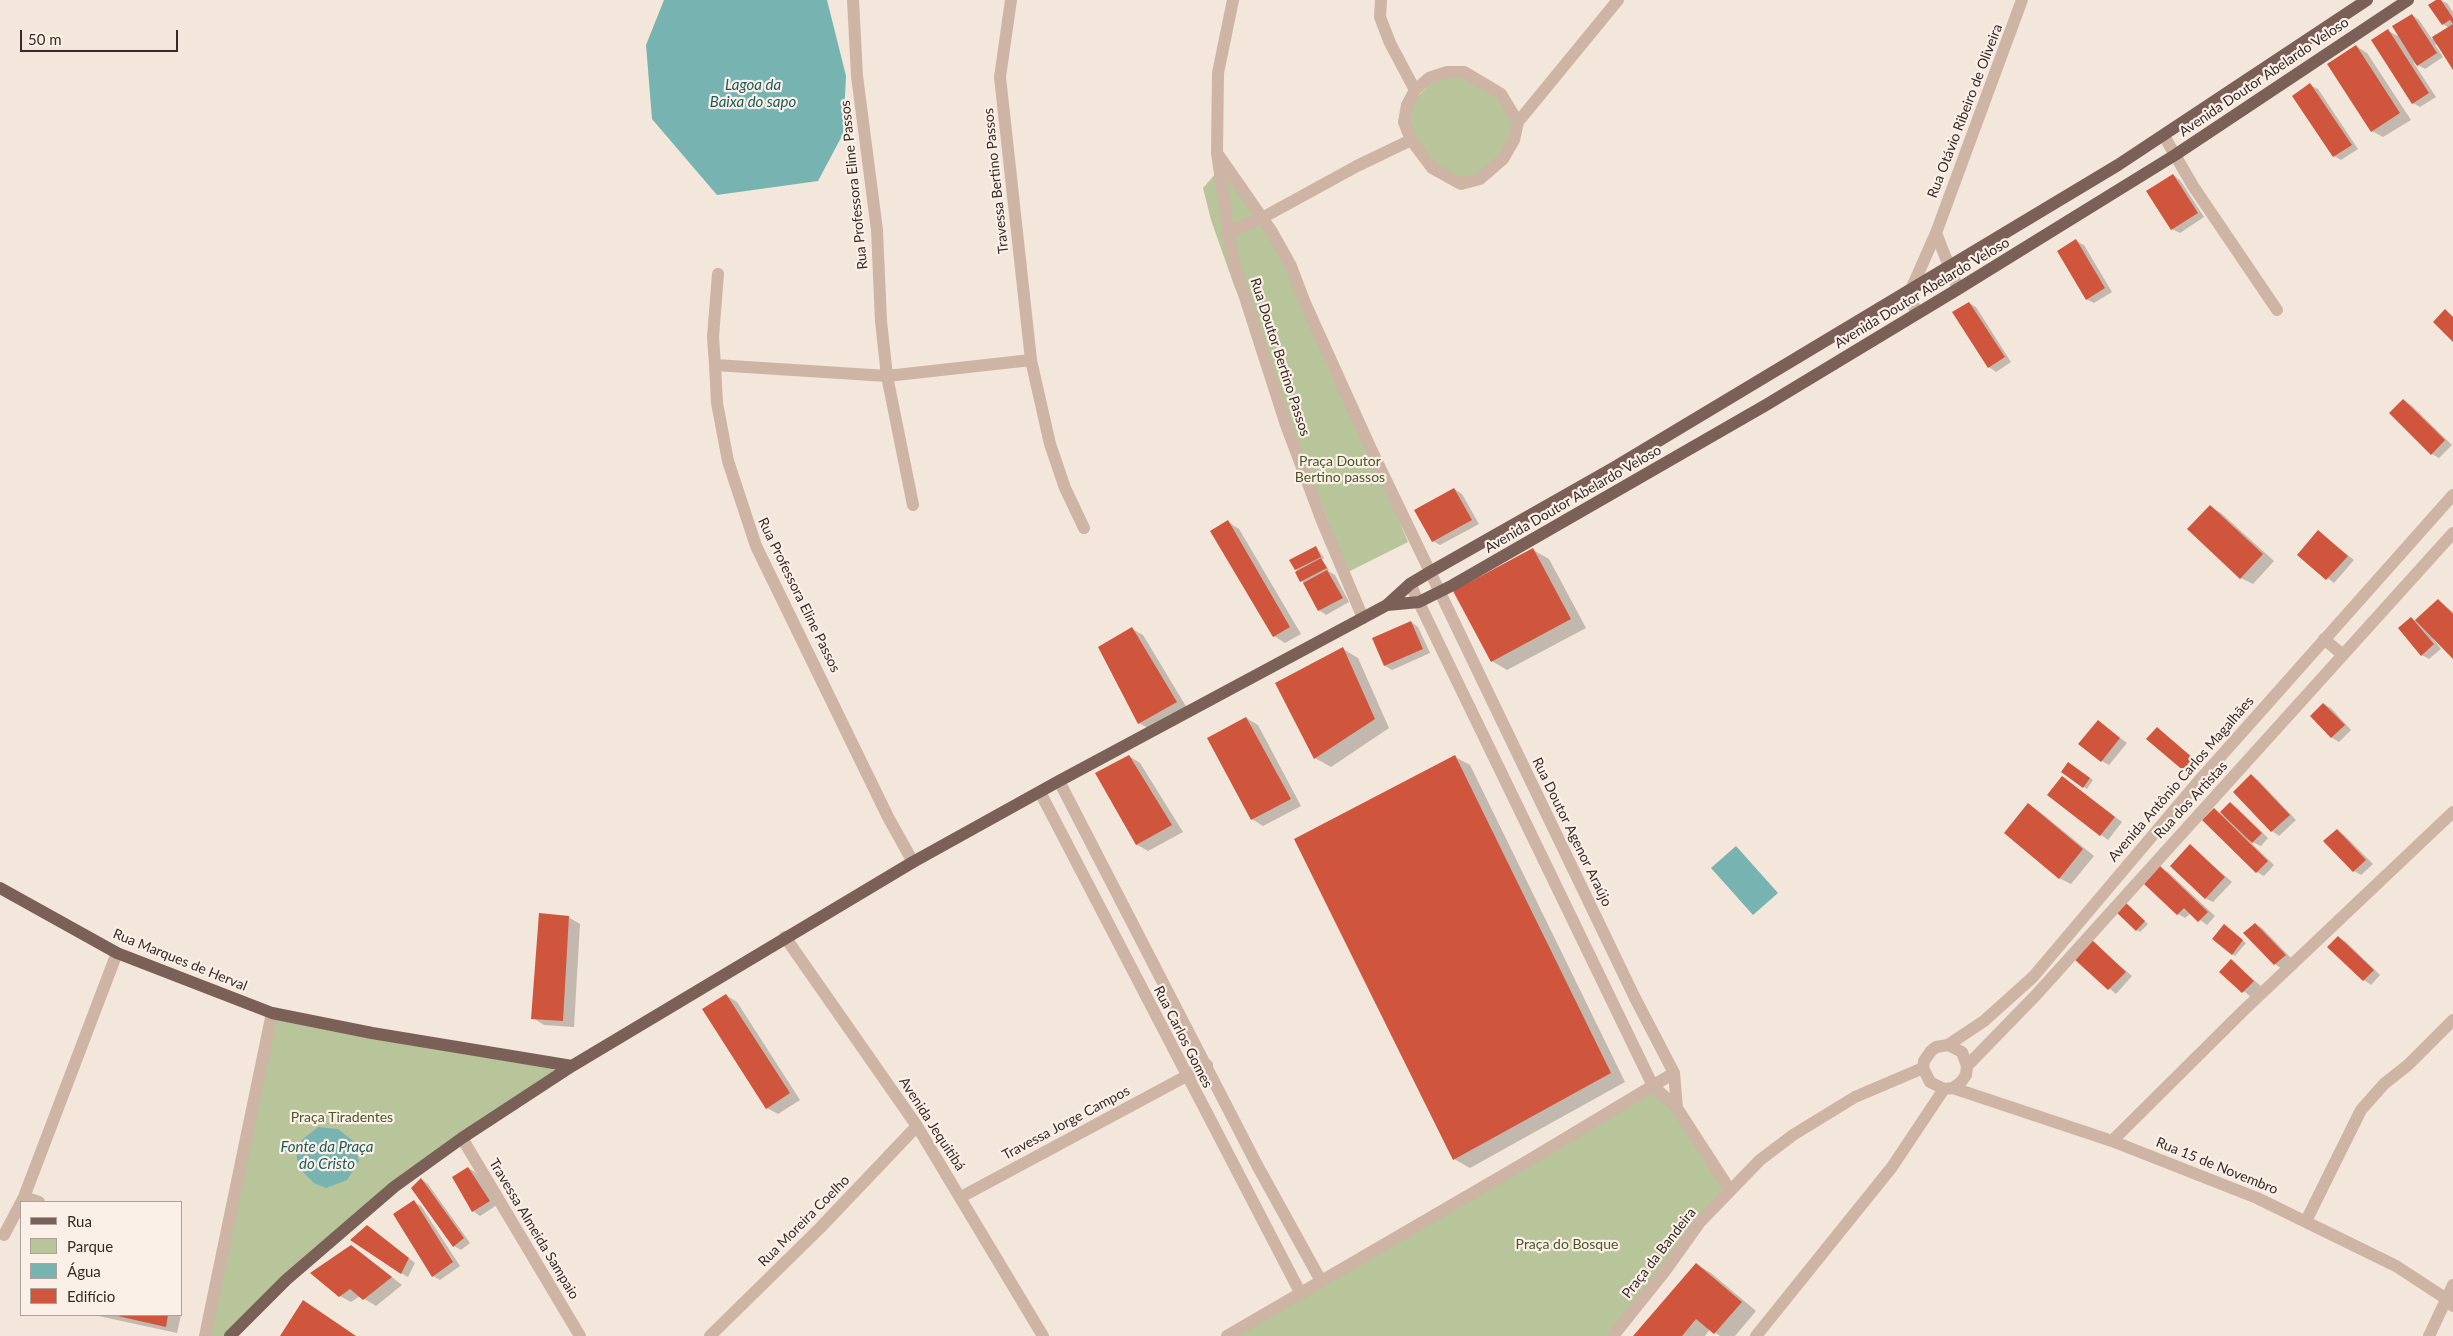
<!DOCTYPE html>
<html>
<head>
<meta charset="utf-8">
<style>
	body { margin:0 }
	#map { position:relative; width:2453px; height:1336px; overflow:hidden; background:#f3e6da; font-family:Lato,sans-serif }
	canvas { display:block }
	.legend { position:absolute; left:20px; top:1201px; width:162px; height:115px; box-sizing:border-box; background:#fbf0e7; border:1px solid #ada19a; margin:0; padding:6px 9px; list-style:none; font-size:15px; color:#382b27 }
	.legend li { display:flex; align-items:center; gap:10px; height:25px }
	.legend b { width:25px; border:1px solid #ada19a }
	.scale { position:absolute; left:20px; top:30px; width:158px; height:22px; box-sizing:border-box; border:2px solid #382b27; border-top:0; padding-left:6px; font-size:15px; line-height:18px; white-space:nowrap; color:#382b27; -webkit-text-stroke:4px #fbf0e7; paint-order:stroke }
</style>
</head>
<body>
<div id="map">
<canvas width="2453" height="1336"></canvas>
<ul class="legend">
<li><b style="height:6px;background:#7b6057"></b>Rua</li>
<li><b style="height:14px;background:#b8c499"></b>Parque</li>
<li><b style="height:14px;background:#77b3b1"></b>Água</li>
<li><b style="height:14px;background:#cf563d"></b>Edifício</li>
</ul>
<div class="scale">50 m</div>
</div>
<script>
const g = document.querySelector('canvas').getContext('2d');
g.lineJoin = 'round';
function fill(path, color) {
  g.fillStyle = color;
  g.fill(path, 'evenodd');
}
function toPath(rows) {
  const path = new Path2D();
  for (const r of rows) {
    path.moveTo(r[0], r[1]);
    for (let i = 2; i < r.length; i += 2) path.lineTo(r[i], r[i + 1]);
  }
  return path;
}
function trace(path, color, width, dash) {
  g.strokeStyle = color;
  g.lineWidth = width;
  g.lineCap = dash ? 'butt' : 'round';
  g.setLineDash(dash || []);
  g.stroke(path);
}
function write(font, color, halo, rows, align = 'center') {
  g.font = font + ' Lato,sans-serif';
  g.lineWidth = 4.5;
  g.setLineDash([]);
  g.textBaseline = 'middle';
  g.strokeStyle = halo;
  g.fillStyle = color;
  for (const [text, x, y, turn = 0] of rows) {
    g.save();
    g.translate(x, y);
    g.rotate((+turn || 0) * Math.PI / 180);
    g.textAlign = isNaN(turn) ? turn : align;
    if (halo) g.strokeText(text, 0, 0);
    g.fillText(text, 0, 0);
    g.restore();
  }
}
fill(toPath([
	[1464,72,1501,94,1514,126,1503,159,1464,184,1421,155,1406,114,1418,96,1434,81],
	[1224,164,1272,232,1352,408,1408,542,1348,572,1253,327,1235,288,1211,220,1203,188],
	[273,1014,571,1067,451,1146,229,1336,205,1336],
	[1653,1086,1678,1112,1730,1190,1613,1336,1227,1336]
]), '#b8c499');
fill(toPath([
	[664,0,827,0,846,76,843,134,818,181,717,195,652,119,646,45],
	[1736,846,1778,893,1753,915,1711,868],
	[318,1127,338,1129,353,1141,359,1161,347,1180,326,1188,314,1183,304,1173,297,1159,296,1150,302,1140]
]), '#77b3b1');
fill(toPath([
	[2438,0,2447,3,2453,12,2453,68,2438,44,2435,45,2443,57,2425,69,2413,62,2436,97,2420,107,2413,103,2388,31,2400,37,2412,15,2419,20,2432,39,2449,28,2443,24],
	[2356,46,2367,53,2411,120,2383,137,2372,131],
	[2310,85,2318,89,2358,149,2341,160,2334,156],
	[2173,175,2180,180,2204,217,2180,233,2172,229],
	[2076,241,2084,245,2112,292,2094,303,2086,299],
	[1969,303,1976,307,2011,362,1996,372,1989,367],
	[2403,400,2411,405,2452,445,2439,458,2432,454],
	[1454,489,1462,494,1479,524,1440,545,1433,541],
	[2210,506,2221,513,2274,561,2253,584,2241,578],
	[1228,522,1239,529,1301,634,1285,643,1274,636],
	[2318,532,2354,560,2334,583,2299,555],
	[1316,547,1324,558,1322,560,1329,570,1328,571,1335,575,1349,602,1326,615,1319,610,1296,570],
	[1533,550,1549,559,1586,628,1507,670,1492,661],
	[2438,600,2453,612,2453,657,2434,638,2433,639,2441,649,2429,659,2422,655,2411,618,2416,621],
	[1411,622,1418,627,1430,653,1392,670,1385,666],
	[1132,629,1143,635,1187,708,1151,730,1139,723],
	[1343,649,1358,658,1389,728,1331,767,1315,758],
	[2323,704,2331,708,2351,730,2339,742,2331,737],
	[1246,718,1258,725,1301,806,1263,826,1252,819],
	[2098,721,2127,743,2109,765,2102,761],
	[2157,728,2202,765,2193,775,2185,771],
	[1129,756,1140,763,1183,832,1148,851,1136,844],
	[1455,757,1470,765,1625,1082,1470,1168,1454,1159],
	[2072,765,2093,780,2087,789,2063,772],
	[2251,776,2258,780,2296,820,2279,836,2272,831,2234,792],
	[2062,777,2122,822,2108,840,2049,795],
	[2230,804,2237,808,2268,838,2261,846,2248,840,2274,865,2264,876,2257,872,2214,810,2225,816],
	[2029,805,2040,812,2094,856,2071,884,2059,878],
	[2337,830,2344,835,2373,864,2361,875,2354,871],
	[2190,846,2232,882,2213,902,2205,898],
	[2160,868,2168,872,2215,916,2207,925,2191,913,2185,918,2178,914],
	[2128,905,2148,924,2140,932,2137,930],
	[568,917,580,924,574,1027,544,1025,533,1018],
	[2255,924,2262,928,2292,959,2282,969,2275,964,2245,933],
	[2227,928,2246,943,2235,956,2232,954],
	[2339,938,2346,942,2380,975,2371,985,2364,980],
	[2091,941,2132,976,2116,994,2075,958],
	[2231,961,2261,986,2251,997,2221,972],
	[726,995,737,1002,800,1100,778,1114,767,1108],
	[468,1168,475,1172,497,1205,480,1216,473,1211],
	[421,1179,428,1184,470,1243,461,1250,454,1246,412,1188],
	[414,1202,421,1206,460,1266,440,1280,433,1276],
	[367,1226,415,1263,408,1277,401,1273],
	[352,1246,402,1285,376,1306,360,1296,351,1302,340,1296],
	[1696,1264,1711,1273,1756,1311,1735,1336,1720,1336,1710,1329,1705,1336,1634,1336],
	[94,1315,181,1315,177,1333]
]), '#0003');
fill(toPath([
	[2436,0,2441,0,2453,18,2453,70,2432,37,2453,24,2450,20,2442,25,2428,5],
	[2412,14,2437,53,2417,66,2392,26],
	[2388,29,2429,93,2412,104,2371,40],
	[2356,45,2400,113,2371,132,2327,64],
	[2310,83,2352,145,2333,157,2292,96],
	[2173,174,2198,213,2171,230,2146,191],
	[2076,239,2105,288,2086,300,2057,251],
	[1969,302,2005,357,1988,368,1952,312],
	[2445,309,2453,317,2453,342,2433,322],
	[2403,399,2445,440,2431,455,2389,413],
	[1454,488,1472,520,1432,542,1414,510],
	[2210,505,2263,554,2240,579,2187,529],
	[1228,520,1290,627,1273,637,1210,531],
	[2318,530,2348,556,2326,580,2297,555],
	[1316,546,1321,557,1295,570,1289,560],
	[1533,548,1571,619,1491,662,1453,591],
	[1321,558,1327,568,1300,582,1295,572],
	[1327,570,1343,598,1318,611,1303,583],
	[2438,599,2453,614,2453,659,2415,620],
	[2411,617,2434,644,2421,656,2398,628],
	[1411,621,1423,649,1384,666,1372,638],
	[1132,627,1177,702,1138,724,1098,647],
	[1343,647,1375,719,1314,759,1275,683],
	[2323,703,2345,725,2331,738,2310,716],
	[1246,717,1291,799,1251,820,1207,738],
	[2098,720,2120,738,2101,762,2078,744],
	[2157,727,2195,760,2185,772,2146,739],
	[1129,755,1172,825,1136,845,1095,773],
	[1455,755,1611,1073,1453,1160,1294,839],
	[2068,762,2090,778,2083,788,2061,772],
	[2251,774,2290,815,2271,832,2233,792],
	[2062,776,2115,817,2100,836,2047,795],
	[2230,802,2262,833,2252,843,2220,812],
	[2028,803,2083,849,2059,879,2004,833],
	[2214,808,2268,861,2256,873,2202,820],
	[2337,829,2366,860,2353,872,2323,841],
	[2190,844,2225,877,2205,899,2170,866],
	[2160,866,2208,912,2198,922,2184,908,2177,915,2144,884],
	[2125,902,2145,921,2136,931,2116,912],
	[539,913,569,916,563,1021,531,1019],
	[2255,923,2286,955,2274,965,2243,933],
	[2224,924,2243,940,2232,955,2212,939],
	[2338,936,2374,970,2363,981,2327,947],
	[2091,939,2126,972,2108,990,2073,958],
	[2231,959,2254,981,2242,993,2219,972],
	[726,994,790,1093,766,1109,702,1009],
	[468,1167,490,1201,472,1212,452,1177],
	[421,1178,464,1238,453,1247,411,1188],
	[414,1200,453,1262,432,1277,393,1214],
	[367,1225,409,1258,401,1274,350,1240],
	[351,1245,392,1277,363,1300,350,1289,339,1297,310,1273],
	[1696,1263,1742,1302,1714,1334,1696,1319,1682,1336,1633,1336],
	[303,1300,356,1336,280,1336],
	[113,1315,168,1315,166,1327]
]), '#cf563d');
trace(toPath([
	[853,0,857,76,877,230,881,321,887,376,715,365,717,403,728,461,756,546,888,817,913,862],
	[1011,0,1000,77,1031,360,1050,444,1065,488,1084,528],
	[1233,0,1218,73,1217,153,1233,260,1286,425,1322,521,1363,618],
	[1381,0,1380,17,1390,43,1415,90],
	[1447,72,1464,72,1501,94,1518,122,1514,140,1503,159,1480,179,1461,184,1432,168,1411,140,1404,122,1407,105,1415,90,1429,78,1447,72],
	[1518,122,1618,0],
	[2164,136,2193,186,2277,310],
	[1217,153,1272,232,1291,266,1305,303,1371,449,1635,998,1674,1073,1677,1108],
	[1227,233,1262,218,1357,166,1411,140],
	[1936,233,1958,289],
	[1916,314,1910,292,1936,233,2022,0],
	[715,365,713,337,718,274],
	[2453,495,2197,783,2033,977,1984,1021,1948,1045,1936,1047,1931,1051,1924,1061,1923,1068,1930,1082,1944,1089,1953,1088,1961,1082,1966,1075,1967,1066,2036,995,2453,533],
	[913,505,887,376,1031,360],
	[1410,584,1653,1086,1677,1108,1730,1190],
	[2324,639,2343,655],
	[1059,781,1257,1165,1321,1281],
	[1040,792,1301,1294],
	[785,937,917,1126,1043,1336],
	[1948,1045,1962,1052,1967,1066],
	[1953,1088,2112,1141,2257,1198,2396,1266,2445,1298,2453,1306],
	[462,1138,580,1336],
	[2112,1141,2244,1010,2453,812],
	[24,1197,39,1202],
	[961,1197,1207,1065],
	[2306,1221,2361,1110,2384,1084,2408,1065,2453,1020],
	[4,1235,24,1197,117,953],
	[205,1336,272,1013],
	[710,1336,820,1228,917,1126],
	[1227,1336,1531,1159,1674,1073],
	[1613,1336,1665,1271,1700,1222,1760,1160,1793,1135,1855,1097,1923,1068],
	[1756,1336,1892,1167,1944,1089],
	[2429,1336,2453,1285]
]), '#cdb4a5', 12);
trace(toPath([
	[1387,605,1419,602,1453,585,1766,405,1958,289,2175,155,2408,0],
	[0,888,117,953,272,1013,372,1033,572,1066],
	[230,1336,286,1280,394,1187,462,1138,572,1066,913,862,1059,781,1387,605,1410,584,1430,572,1615,467,2118,165,2367,0]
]), '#7b6057', 12);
write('14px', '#382b27', '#fbf0e7', [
	["Avenida Doutor Abelardo Veloso",2264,77,-34],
	["Rua Otávio Ribeiro de Oliveira",1965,111,-69],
	["Travessa Bertino Passos",996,181,-96],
	["Rua Professora Eline Passos",854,185,-96],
	["Avenida Doutor Abelardo Veloso",1922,293,-31],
	["Rua Doutor Bertino Passos",1280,357,72],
	["Avenida Doutor Abelardo Veloso",1573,499,-30],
	["Rua Professora Eline Passos",799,595,64],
	["Avenida Antônio Carlos Magalhães",2181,779,-49],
	["Rua dos Artistas",2191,800,-47],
	["Rua Doutor Agenor Araújo",1572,832,64],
	["Rua Marques de Herval",180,960,22],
	["Rua Carlos Gomes",1183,1037,63],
	["Travessa Jorge Campos",1066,1123,-28],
	["Avenida Jequitibá",932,1124,57],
	["Rua 15 de Novembro",2217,1166,22],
	["Rua Moreira Coelho",804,1221,-45],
	["Travessa Almeida Sampaio",534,1229,59],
	["Praça da Bandeira",1659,1253,-52]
]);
write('14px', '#4a5829', '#fbf0e7', [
	["Praça Doutor",1340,461],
	["Bertino passos",1340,477],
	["Praça Tiradentes",342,1117],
	["Praça do Bosque",1567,1244]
]);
write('italic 15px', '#195c5c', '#fbf0e7', [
	["Lagoa da",753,85],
	["Baixa do sapo",753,102],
	["Fonte da Praça",327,1147],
	["do Cristo",327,1164]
]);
</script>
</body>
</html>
